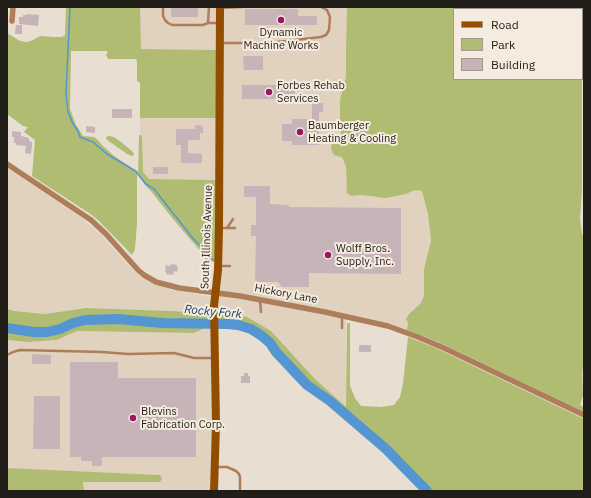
<!DOCTYPE html>
<html>
<head>
<meta charset="utf-8">
<style>
	body { margin:0 }
	#map { position:relative; width:591px; height:498px; overflow:hidden; background:#e8ded1; font-family:"IBM Plex Sans",sans-serif }
	canvas { display:block }
	.frame { position:absolute; inset:0; border:8px solid #211d18; pointer-events:none }
	.legend { position:absolute; left:453px; top:8px; width:130px; height:72px; box-sizing:border-box; background:#f5ebde; border:1px solid #a0998f; margin:0; padding:5px 7px; list-style:none; font-size:12px; color:#211d18 }
	.legend li { display:flex; align-items:center; gap:8px; height:20px }
	.legend b { width:20px; border:1px solid #a0998f }
</style>
</head>
<body>
<div id="map">
<canvas width="591" height="498"></canvas>
<div class="frame"></div>
<ul class="legend">
<li><b style="height:5px;background:#924d00"></b>Road</li>
<li><b style="height:11px;background:#afbc71"></b>Park</li>
<li><b style="height:11px;background:#c6b4b9"></b>Building</li>
</ul>
</div>
<script>
const g = document.querySelector('canvas').getContext('2d');
g.lineJoin = 'round';
function fill(path, color) {
  g.fillStyle = color;
  g.fill(path, 'evenodd');
}
function toPath(rows) {
  const path = new Path2D();
  for (const r of rows) {
    path.moveTo(r[0], r[1]);
    for (let i = 2; i < r.length; i += 2) path.lineTo(r[i], r[i + 1]);
  }
  return path;
}
function trace(path, color, width, dash) {
  g.strokeStyle = color;
  g.lineWidth = width;
  g.lineCap = dash ? 'butt' : 'round';
  g.setLineDash(dash || []);
  g.stroke(path);
}
function write(font, color, halo, rows, align = 'center') {
  g.font = font + ' "IBM Plex Sans",sans-serif';
  g.lineWidth = 4;
  g.setLineDash([]);
  g.textBaseline = 'middle';
  g.strokeStyle = halo;
  g.fillStyle = color;
  for (const [text, x, y, turn = 0] of rows) {
    g.save();
    g.translate(x, y);
    g.rotate((+turn || 0) * Math.PI / 180);
    g.textAlign = isNaN(turn) ? turn : align;
    if (halo) g.strokeText(text, 0, 0);
    g.fillText(text, 0, 0);
    g.restore();
  }
}
fill(toPath([
	[140,7,347,7,346,49,346,77,340,100,340,119,341,130,341,138,334,155,337,155,343,159,346,167,351,196,362,195,386,198,406,194,415,190,422,191,428,214,431,241,424,269,424,296,420,304,409,314,407,330,392,324,346,314,346,408,315,379,271,331,233,314,202,315,196,312,86,308,45,314,14,311,7,309,7,168,83,219,102,236,131,268,141,277,153,284,160,286,172,290,212,297,215,261,216,180,149,179,142,172,142,138,141,135,140,135,140,118,217,118,217,50,140,49],
	[205,328,211,328,213,421,210,491,84,491,83,482,160,482,162,479,160,475,7,468,7,340,28,342,57,340,77,331,194,333]
]), '#e0d2be');
fill(toPath([
	[66,7,140,7,141,49,217,50,217,118,140,118,140,83,137,81,137,61,135,59,108,59,106,55,108,51,71,51,70,109,76,125,83,136,94,137,97,139,102,145,114,156,135,170,137,172,137,223,135,249,132,255,98,220,89,213,32,176,35,140,24,132,28,127,23,126,7,114,7,33,20,41,26,42,31,41,40,36,53,37,62,37,65,35],
	[347,7,584,7,582,57,582,190,580,219,582,234,584,237,584,359,582,374,583,395,580,405,584,407,584,412,445,345,426,337,407,330,408,323,406,319,409,314,420,304,424,296,424,269,431,241,428,214,422,191,415,190,406,194,386,198,362,195,351,196,347,193,346,167,343,159,341,157,334,155,332,152,331,146,332,144,339,143,341,138,341,130,340,119,340,100,346,77,346,49],
	[454,9,582,9,582,79,454,79],
	[139,135,141,135,142,138,143,172,149,179,216,180,215,261,213,261,210,263,205,259,202,253,173,219,151,191,145,185,138,175],
	[109,136,114,137,121,142,133,152,134,155,132,156,127,154,107,140,106,137],
	[86,308,196,312,202,315,211,315,211,328,205,328,194,333,77,331,57,340,28,342,7,340,7,309,14,311,45,314],
	[233,314,247,317,271,331,315,379,346,407,347,323,350,323,350,386,355,398,361,406,381,407,394,405,400,397,403,384,408,337,436,348,584,419,584,491,427,491,386,449,330,401,307,385,276,352,270,343,262,336,251,329,238,325,218,324,218,315],
	[7,468,160,475,162,479,160,482,83,482,84,491,7,491]
]), '#afbc71');
trace(toPath([
	[70,7,66,94,68,112,73,124,78,131,80,137,93,142,107,154,137,172],
	[137,173,146,184,154,189,191,236,214,261]
]), '#5396d2', 1.5);
trace(toPath([
	[7,328,34,332,47,332,60,329,73,323,85,320,118,319,162,323,227,324,238,325,251,329,262,336,270,343,276,352,307,385,330,401,386,449,427,491]
]), '#5396d2', 10);
fill(toPath([
	[171,7,198,7,198,17,171,17],
	[245,9,298,9,298,16,317,16,317,25,245,25],
	[27,14,39,15,38,26,19,24,19,17,23,17,23,15,27,15],
	[16,25,22,25,22,34,15,34],
	[243,56,263,56,263,70,244,70],
	[288,82,295,82,295,99,242,99,242,85,288,85],
	[312,103,323,103,323,112,319,112,319,145,292,145,292,141,282,141,282,124,292,124,292,119,312,119],
	[112,109,132,109,132,118,112,118],
	[195,125,203,126,203,133,200,133,200,140,188,140,188,153,202,154,202,163,181,163,181,145,176,145,176,129,195,129],
	[86,126,95,127,95,133,86,132],
	[12,131,21,132,21,136,29,138,29,141,32,142,32,146,31,154,25,153,26,146,16,145,16,143,14,143,14,137,12,137],
	[153,167,168,167,168,174,153,174],
	[244,186,270,186,270,204,289,205,289,207,401,208,401,274,309,273,309,287,282,287,278,282,258,282,255,280,256,236,251,236,251,225,256,225,256,197,244,197],
	[171,264,177,265,177,267,178,267,177,272,174,271,173,275,166,274,166,272,165,272,166,265,170,266],
	[359,345,371,345,371,352,359,352],
	[32,354,51,355,51,364,32,364],
	[70,362,118,362,118,378,196,378,196,457,102,457,102,466,92,466,92,461,81,461,81,457,70,457],
	[244,373,248,373,248,376,250,376,250,383,241,383,241,376,244,376],
	[34,396,60,396,60,449,33,449]
]), '#c6b4b9');
trace(toPath([
	[163,7,163,16,165,20,168,23,172,25,203,25,208,23,219,23],
	[221,8,242,7],
	[208,22,209,7],
	[222,43,269,43,321,37,326,35,329,30,330,17,327,10,321,7],
	[220,228,235,228],
	[227,228,233,219],
	[220,266,230,266],
	[260,300,261,312],
	[342,316,342,328],
	[7,355,13,352,20,350,102,352,128,354,174,353,194,358,213,358],
	[217,467,227,467,236,471,239,474,240,477,240,491]
]), '#ae7e5a', 2.5);
trace(toPath([
	[12,21,13,7],
	[7,164,91,220,106,234,138,270,144,275,156,282,179,288,240,296,325,312,388,326,418,337,444,348,584,415]
]), '#ae7e5a', 5.5);
trace(toPath([
	[214,491,216,424,214,306,218,270,219,228,220,7]
]), '#924d00', 8);
for (const [x, y, r, color] of [
	[281,20,4,"#9e1563"],
	[269,92,4,"#9e1563"],
	[300,132,4,"#9e1563"],
	[328,255,4,"#9e1563"],
	[133,418,4,"#9e1563"]
]) {
  const dot = new Path2D();
  dot.arc(x, y, r, 0, 2 * Math.PI);
  g.fillStyle = color;
  g.fill(dot);
  trace(dot, '#f5ebde', 1.5);
}
write('11px', '#211d18', '#f5ebde', [
	["Dynamic",281,33,"center"],
	["Machine Works",281,46,"center"],
	["Forbes Rehab",277,86],
	["Services",277,99],
	["Baumberger",308,126],
	["Heating & Cooling",308,139],
	["Wolff Bros.",336,249],
	["Supply, Inc.",336,262],
	["Blevins",141,412],
	["Fabrication Corp.",141,425]
], 'left');
write('11px', '#211d18', '#f5ebde', [
	["South Illinois Avenue",207,237,-88],
	["Hickory Lane",286,294,11]
]);
write('italic 12px', '#10426a', '#f5ebde', [
	["Rocky Fork",213,312,5]
]);
</script>
</body>
</html>
